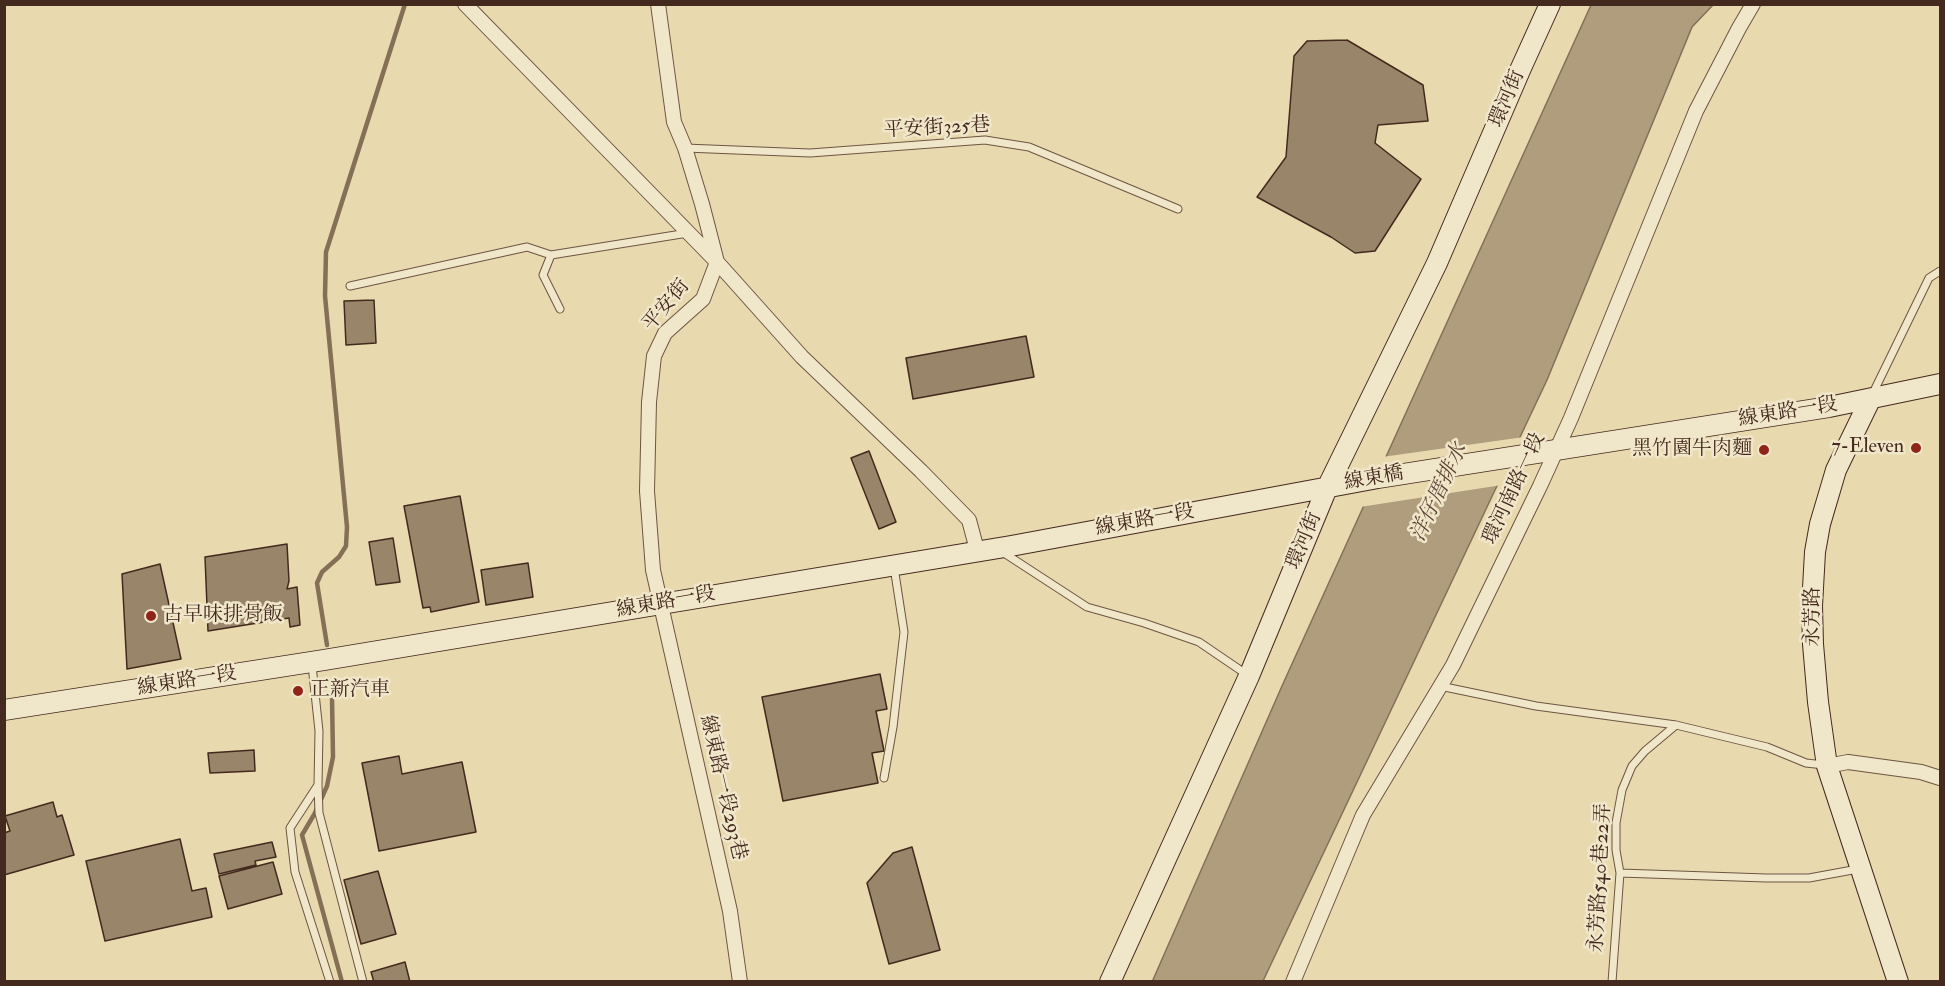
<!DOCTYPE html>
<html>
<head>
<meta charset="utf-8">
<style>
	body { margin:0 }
	#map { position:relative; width:1945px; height:986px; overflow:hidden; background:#e8d9ae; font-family:"IM FELL Double Pica",serif }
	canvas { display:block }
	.frame { position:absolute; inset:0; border:6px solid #44291e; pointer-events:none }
</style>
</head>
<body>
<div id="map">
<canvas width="1945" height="986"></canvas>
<div class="frame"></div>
</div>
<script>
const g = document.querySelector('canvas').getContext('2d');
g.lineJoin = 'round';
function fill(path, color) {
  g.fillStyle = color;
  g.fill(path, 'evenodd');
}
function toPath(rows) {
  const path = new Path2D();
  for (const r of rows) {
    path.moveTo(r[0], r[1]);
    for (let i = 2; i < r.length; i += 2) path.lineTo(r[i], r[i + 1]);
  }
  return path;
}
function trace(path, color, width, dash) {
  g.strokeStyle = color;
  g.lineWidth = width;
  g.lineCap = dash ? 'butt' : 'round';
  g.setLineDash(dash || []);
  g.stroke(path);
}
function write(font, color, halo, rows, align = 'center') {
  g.font = font + ' "IM FELL Double Pica","Noto Serif TC",serif';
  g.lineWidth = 5;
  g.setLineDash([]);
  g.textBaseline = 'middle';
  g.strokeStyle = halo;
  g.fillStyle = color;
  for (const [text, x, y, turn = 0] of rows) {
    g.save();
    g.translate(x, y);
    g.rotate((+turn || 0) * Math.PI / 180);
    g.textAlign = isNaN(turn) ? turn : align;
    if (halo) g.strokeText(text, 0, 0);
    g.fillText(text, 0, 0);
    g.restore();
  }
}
const water = toPath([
	[1591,5,1713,5,1692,27,1547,380,1263,981,1152,982,1282,686,1591,5]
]);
fill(water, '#b09d7d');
trace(water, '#856f57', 1.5);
fill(toPath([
	[1524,437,1502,485,1360,507,1382,457]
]), '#e8d9ae');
trace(toPath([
	[327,645,317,583,322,572,339,557,346,546,347,527,325,296,326,252,405,4],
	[332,697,333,757,327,786,315,813,302,835,342,982]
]), '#856f57', 4.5);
const building = toPath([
	[1347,40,1423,85,1428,121,1378,125,1375,143,1421,179,1375,251,1355,253,1331,237,1257,197,1286,157,1294,56,1307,41,1347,40],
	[374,300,376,343,346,345,344,301,374,300],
	[1026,336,1034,377,913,399,906,358,1026,336],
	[869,451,896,522,879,529,851,458,869,451],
	[460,496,479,602,431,612,430,607,423,608,404,506,460,496],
	[393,538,400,582,376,585,369,542,393,538],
	[287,544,289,581,287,589,297,587,300,625,290,627,289,618,208,631,205,557,287,544],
	[528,563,533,597,486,605,481,570,528,563],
	[160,564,181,659,127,669,122,574,160,564],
	[880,674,887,709,876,711,884,751,872,753,878,783,783,801,762,697,880,674],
	[254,750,255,771,210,773,208,753,254,750],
	[399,756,402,774,462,762,476,832,379,851,362,763,399,756],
	[53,802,57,817,62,815,74,855,4,875,4,833,10,831,5,816,53,802],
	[180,839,192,891,206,888,212,917,105,941,86,861,180,839],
	[272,842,276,857,255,861,256,865,219,874,214,854,272,842],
	[912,847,940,950,889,964,867,883,893,853,912,847],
	[273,862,282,894,228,909,219,876,273,862],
	[378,871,396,934,361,944,344,880,378,871],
	[405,962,410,982,374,982,371,972,405,962]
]);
fill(building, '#998569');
trace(building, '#44291e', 1.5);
const lane = toPath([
	[685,148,810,153,985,140,1029,147,1178,209],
	[551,255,543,275,560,309],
	[350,286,527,247,551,255,688,233],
	[1873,393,1929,278,1940,271],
	[1004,553,1087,607,1144,623,1199,642,1246,674],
	[312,665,319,731,318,785,290,828,295,872,330,982],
	[1440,686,1536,706,1676,725,1767,747,1806,763,1824,765],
	[884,778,893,727,904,632,894,567],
	[318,785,319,813,363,982],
	[1620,873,1766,878,1809,878,1858,869],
	[1612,982,1620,873,1616,850,1616,823,1622,790,1632,766,1645,751,1676,725]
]);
const street = toPath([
	[465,4,717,262,802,357,921,471,969,520,977,550],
	[658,4,674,122,685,148,702,204,717,262,703,299,665,333,654,356,649,402,647,491,653,570,730,911,740,982],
	[1827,766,1848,762,1921,772,1940,778],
	[1293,982,1363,815,1453,665,1540,486,1571,418,1696,111,1739,28,1753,4]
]);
const secondary = toPath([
	[1870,400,1836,470,1820,524,1815,552,1812,606,1813,644,1818,702,1827,766,1898,982],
	[4,710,324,660,1011,546,1378,478,1829,407,1940,384],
	[1110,982,1249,676,1327,488,1437,263,1521,68,1550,4]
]);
trace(lane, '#6d5542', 9);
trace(street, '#6d5542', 16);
trace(secondary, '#44291e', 22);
trace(lane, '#f0e6ca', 7);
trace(street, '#f0e6ca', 14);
trace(secondary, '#f0e6ca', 20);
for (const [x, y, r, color] of [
	[1916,448,6,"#8f2418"],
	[1764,450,6,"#8f2418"],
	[151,616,6,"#8f2418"],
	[298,691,6,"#8f2418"]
]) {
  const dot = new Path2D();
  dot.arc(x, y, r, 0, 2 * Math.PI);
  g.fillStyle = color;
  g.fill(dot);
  trace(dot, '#f0e6ca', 2);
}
write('20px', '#44291e', '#f0e6ca', [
	["環河街",1508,99,-67],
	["平安街325巷",937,129,-3],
	["平安街",667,306,-50],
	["線東路一段",1788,413,-9],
	["線東橋",1374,479,-10],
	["環河南路一段",1515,489,-65],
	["線東路一段",1145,521,-10],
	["環河街",1305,541,-67],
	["線東路一段",666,603,-10],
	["永芳路",1814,617,-90],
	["線東路一段",187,682,-9],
	["線東路一段293巷",722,788,77],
	["永芳路540巷22弄",1601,878,-87]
]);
write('20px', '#44291e', '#f0e6ca', [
	["7-Eleven",1904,448],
	["黑竹園牛肉麵",1752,450],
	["古早味排骨飯",163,616,"left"],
	["正新汽車",310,691,"left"]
], 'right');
write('italic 21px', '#5f4636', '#f0e6ca', [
	["洋仔厝排水",1440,493,-65]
]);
</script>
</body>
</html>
